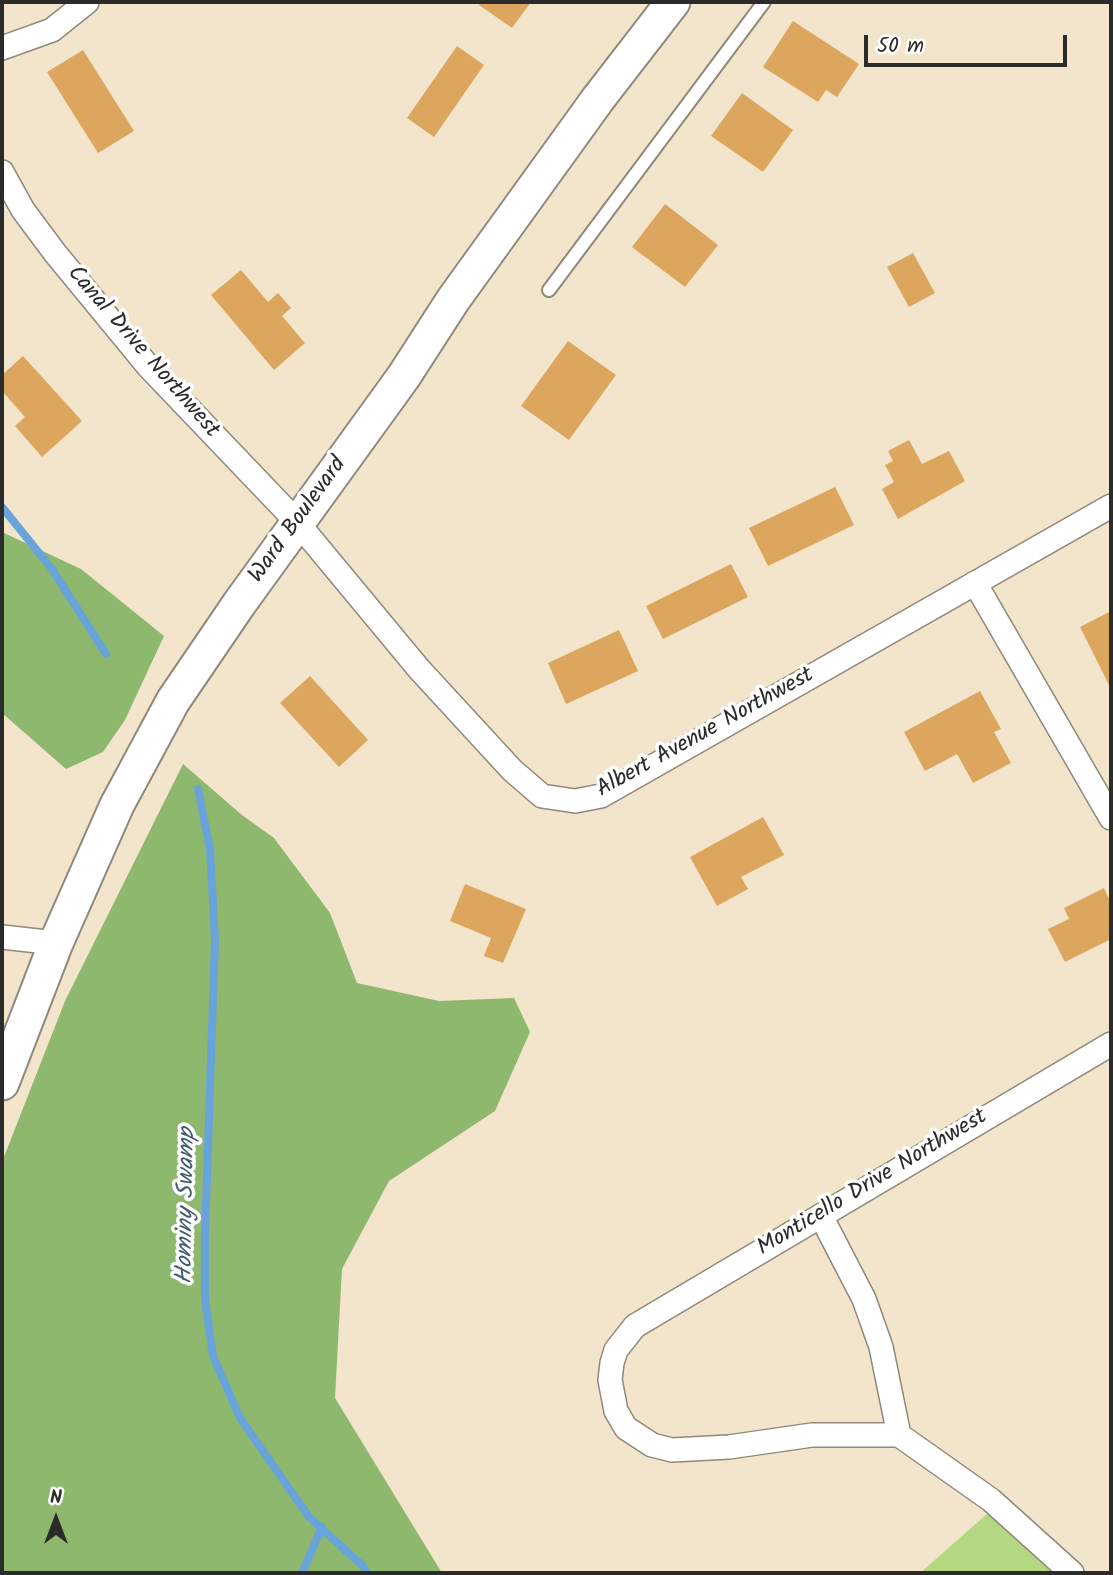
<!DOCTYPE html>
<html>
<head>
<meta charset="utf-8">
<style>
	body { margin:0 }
	#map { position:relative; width:1113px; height:1575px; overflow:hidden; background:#f3e5cb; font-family:Kalam,sans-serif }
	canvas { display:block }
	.frame { position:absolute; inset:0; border:4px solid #2b2b2b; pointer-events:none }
	.north { position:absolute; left:21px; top:1484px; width:70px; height:70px; -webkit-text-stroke:5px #fff; paint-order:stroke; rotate:0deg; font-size:19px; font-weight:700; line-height:28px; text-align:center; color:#2b2b2b }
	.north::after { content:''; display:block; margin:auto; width:24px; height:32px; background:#2b2b2b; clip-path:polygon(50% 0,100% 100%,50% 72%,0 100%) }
	.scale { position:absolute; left:864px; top:35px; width:203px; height:32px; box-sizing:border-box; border:4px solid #2b2b2b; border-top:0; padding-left:9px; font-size:21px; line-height:24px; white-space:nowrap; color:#2b2b2b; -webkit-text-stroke:5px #fff; paint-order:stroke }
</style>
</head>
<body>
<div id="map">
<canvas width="1113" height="1575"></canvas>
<div class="frame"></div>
<div class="north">N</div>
<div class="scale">50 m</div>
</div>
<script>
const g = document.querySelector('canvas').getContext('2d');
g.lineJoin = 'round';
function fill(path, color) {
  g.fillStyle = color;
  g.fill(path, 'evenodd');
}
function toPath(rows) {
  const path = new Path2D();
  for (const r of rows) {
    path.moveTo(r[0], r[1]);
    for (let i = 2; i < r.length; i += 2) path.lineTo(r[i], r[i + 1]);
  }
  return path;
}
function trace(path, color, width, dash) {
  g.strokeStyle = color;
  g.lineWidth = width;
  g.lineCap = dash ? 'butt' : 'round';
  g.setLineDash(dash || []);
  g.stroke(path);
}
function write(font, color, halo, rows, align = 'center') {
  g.font = font + ' Kalam,sans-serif';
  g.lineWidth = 7;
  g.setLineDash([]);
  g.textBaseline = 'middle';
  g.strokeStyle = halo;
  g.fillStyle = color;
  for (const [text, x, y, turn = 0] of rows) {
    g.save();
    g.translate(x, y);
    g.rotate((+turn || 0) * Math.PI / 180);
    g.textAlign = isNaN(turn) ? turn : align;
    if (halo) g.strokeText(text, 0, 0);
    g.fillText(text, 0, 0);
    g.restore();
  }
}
fill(toPath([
	[988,1513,1059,1573,920,1573]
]), '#b4d881');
fill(toPath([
	[2,532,81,569,164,636,125,720,103,752,66,769,2,713],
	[183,764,242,815,274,838,330,913,357,983,439,1001,514,998,530,1032,495,1111,389,1181,342,1269,335,1398,442,1573,2,1573,2,1162,65,1001]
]), '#8fb86f');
trace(toPath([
	[2,507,52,569,106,654],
	[198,789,210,849,215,941,205,1235,205,1299,213,1356,240,1418,309,1517,364,1567,366,1573],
	[302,1573,322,1527]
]), '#68a4d9', 8);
fill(toPath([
	[481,2,531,2,512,28,479,5],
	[793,21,859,64,837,97,826,90,818,102,763,67],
	[457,46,484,65,434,137,407,118],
	[83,50,134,131,98,153,47,72],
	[742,93,793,130,763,172,711,136],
	[665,204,718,245,685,287,632,247],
	[913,253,935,293,909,307,887,267],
	[241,270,268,302,278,293,291,308,282,316,305,343,274,370,211,295],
	[568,341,616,375,569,440,521,406],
	[23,356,82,421,42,457,15,426,25,417,2,391,2,375],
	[909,440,922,464,949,451,965,481,898,519,882,489,894,482,885,465,893,461,888,451],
	[835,487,854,525,768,566,749,528],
	[731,564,748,597,663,639,646,606],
	[1111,611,1111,689,1080,627],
	[619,630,638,671,566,704,548,663],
	[310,676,368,740,339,767,280,703],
	[980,691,1001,729,994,732,1011,763,973,783,957,754,925,771,904,732],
	[763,817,784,855,741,877,748,889,717,906,690,857],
	[465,884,526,909,503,963,484,956,491,938,450,921],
	[1104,888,1111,903,1111,939,1065,962,1048,929,1069,919,1064,908]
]), '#dca65e');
const service = toPath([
	[549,290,764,2]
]);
const minor = toPath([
	[2,48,52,30,87,2],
	[2,172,23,210,55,253,148,366,297,522,419,669,512,770,542,796,575,801,601,796,1111,506],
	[975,583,1111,818],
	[2,937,56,943],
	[821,1216,864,1299,881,1347,899,1435],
	[1072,1573,991,1500,899,1435,812,1435,729,1447,672,1450,652,1445,626,1428,616,1411,610,1380,612,1363,616,1350,635,1326,1111,1044]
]);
const secondary = toPath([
	[2,1083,56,943,117,805,173,701,239,604,404,376,453,300,598,99,673,2]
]);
trace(service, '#8f887b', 16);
trace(minor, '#8f887b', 26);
trace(secondary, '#8f887b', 37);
trace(service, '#fff', 12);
trace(minor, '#fff', 23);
trace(secondary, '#fff', 33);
write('23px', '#2b2b2b', '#fff', [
	["Canal Drive Northwest",142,353,49],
	["Ward Boulevard",299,521,-54],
	["Albert Avenue Northwest",706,734,-29],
	["Monticello Drive Northwest",873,1184,-31]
]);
write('italic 24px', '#435b71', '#fff', [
	["Hominy Swamp",188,1206,-89]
]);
</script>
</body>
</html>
